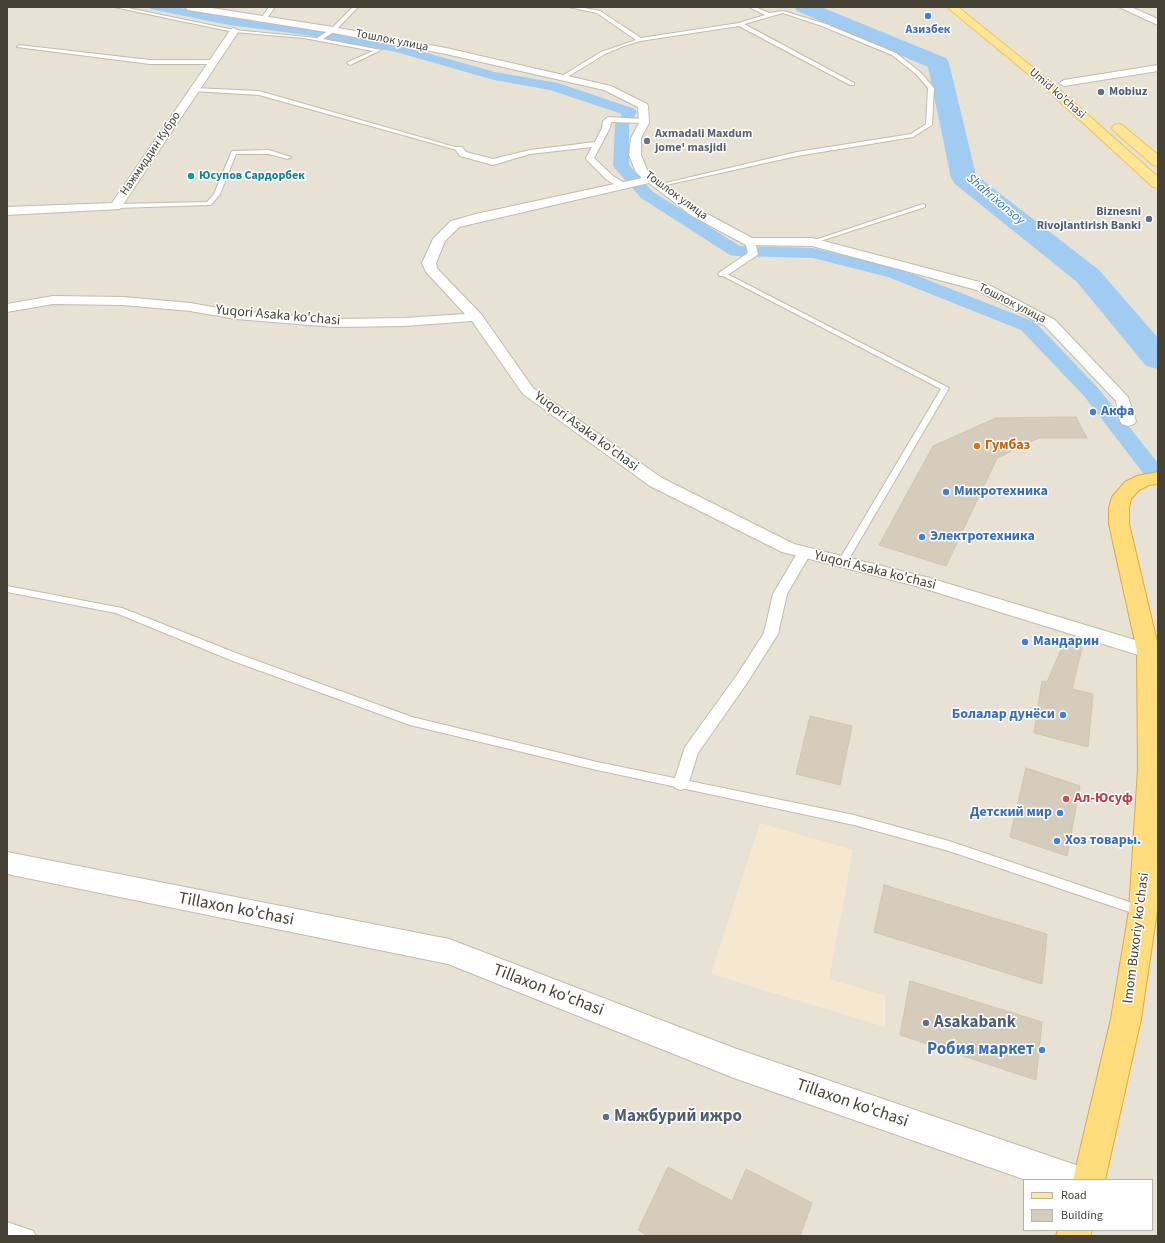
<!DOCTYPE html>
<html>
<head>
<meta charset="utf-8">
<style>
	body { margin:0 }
	#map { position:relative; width:1165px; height:1243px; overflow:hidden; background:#f3f0e6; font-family:"Source Sans 3",sans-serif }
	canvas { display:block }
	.frame { position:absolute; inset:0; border:8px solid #464135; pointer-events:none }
	.legend { position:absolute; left:1023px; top:1179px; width:130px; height:52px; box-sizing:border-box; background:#fff; border:1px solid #b5b3ae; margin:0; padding:5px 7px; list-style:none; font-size:12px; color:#464135 }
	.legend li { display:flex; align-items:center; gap:8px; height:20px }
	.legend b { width:20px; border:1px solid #b5b3ae }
</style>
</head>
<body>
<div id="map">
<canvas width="1165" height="1243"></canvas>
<div class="frame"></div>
<ul class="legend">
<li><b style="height:5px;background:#ffe694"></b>Road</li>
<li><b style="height:11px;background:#d5ccbb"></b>Building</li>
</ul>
</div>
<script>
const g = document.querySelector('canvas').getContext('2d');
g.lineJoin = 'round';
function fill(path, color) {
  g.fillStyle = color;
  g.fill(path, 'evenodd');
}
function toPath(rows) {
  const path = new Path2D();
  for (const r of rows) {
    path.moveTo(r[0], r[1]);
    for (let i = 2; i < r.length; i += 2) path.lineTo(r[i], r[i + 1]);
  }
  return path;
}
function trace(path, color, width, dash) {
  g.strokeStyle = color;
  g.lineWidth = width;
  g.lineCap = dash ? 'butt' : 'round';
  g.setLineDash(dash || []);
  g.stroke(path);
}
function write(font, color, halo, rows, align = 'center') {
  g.font = font + ' "Source Sans 3",sans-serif';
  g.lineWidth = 3;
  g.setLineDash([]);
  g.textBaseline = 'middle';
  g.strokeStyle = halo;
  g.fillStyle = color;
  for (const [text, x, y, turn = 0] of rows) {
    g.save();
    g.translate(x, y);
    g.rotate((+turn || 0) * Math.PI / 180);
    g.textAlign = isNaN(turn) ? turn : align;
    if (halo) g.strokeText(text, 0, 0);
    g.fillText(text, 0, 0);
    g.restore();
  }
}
fill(toPath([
	[7,7,1158,7,1158,1236,7,1236],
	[1024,1180,1152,1180,1152,1230,1024,1230]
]), '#e8e2d4');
fill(toPath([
	[760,823,853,850,829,979,885,996,885,1027,711,974]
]), '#f6e8d0');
fill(toPath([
	[149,7,174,7,229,17,306,27,398,45,495,72,558,83,635,109,637,112,629,125,629,165,653,192,740,246,813,248,900,269,1035,322,1098,388,1158,463,1158,484,1150,482,1084,396,1021,330,888,277,813,258,736,256,730,255,641,198,613,166,615,125,622,114,550,90,494,80,396,52,306,35,229,25,155,10,151,9,149,7]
]), '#a1ccf2');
fill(toPath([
	[794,7,821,7,946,58,949,63,976,175,1099,270,1158,338,1158,369,1146,366,1077,282,955,184,951,178,928,67,797,11,794,7]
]), '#a1ccf2');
const building = toPath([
	[1076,417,1087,438,1039,438,997,458,946,566,879,545,933,446,996,418,1076,417],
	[1064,642,1082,648,1072,689,1093,694,1088,747,1034,733,1042,681,1047,682,1064,642],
	[810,716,852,726,840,785,796,774,810,716],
	[1026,768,1080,786,1067,856,1010,837,1026,768],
	[884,885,1047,934,1042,984,874,932,884,885],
	[910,981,1042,1022,1036,1080,900,1035,910,981],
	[668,1167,732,1201,746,1169,812,1203,800,1236,648,1236,638,1230,668,1167]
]);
fill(building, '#d5ccbb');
trace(building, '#d0c5ae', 1);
const service = toPath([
	[114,7,123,7,234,30,317,38,331,29,353,7,358,7,335,31,323,39,381,50,350,65,347,63,348,62,373,51,304,38,234,32,114,7],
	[569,7,579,7,600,11,641,38,739,23,765,15,749,7,755,7,769,13,783,11,826,24,896,53,920,72,934,88,932,125,913,137,797,156,657,187,657,185,797,152,911,134,926,124,928,88,916,74,892,55,822,26,783,13,744,24,854,83,854,85,850,85,739,26,640,41,624,46,605,54,564,79,562,78,562,76,601,52,636,40,597,13,569,7],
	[19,45,150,60,214,60,217,62,214,64,150,64,17,47,19,45],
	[195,88,259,91,462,149,457,150,259,95,193,91,193,89,195,88],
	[269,150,291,157,288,159,269,154,236,154,220,194,211,205,116,208,113,206,116,204,207,202,214,194,232,151,269,150],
	[923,204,925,205,925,207,814,243,809,242,923,204],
	[723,272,949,388,846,564,843,565,838,562,941,389,721,275,720,274,723,272],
	[7,586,122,608,241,655,412,717,597,762,854,815,949,841,1141,906,1145,907,1147,911,1145,915,1141,916,949,851,854,825,597,770,410,725,233,661,116,613,7,592,7,586],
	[7,1222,33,1231,36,1236,7,1236,7,1222]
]);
const pedestrian = toPath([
	[269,7,275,7,265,21,261,21,260,20,269,7],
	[608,117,644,119,648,121,644,123,611,122,610,128,594,158,613,176,626,184,627,186,626,188,623,189,607,180,587,160,586,158,592,147,530,154,493,165,460,156,455,149,456,147,462,147,466,152,493,159,530,150,595,142,602,128,603,121,608,117],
	[750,239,755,242,758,254,756,256,726,276,720,276,718,274,720,272,748,253,745,242,750,239],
	[804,549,809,550,811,553,787,594,778,634,747,683,698,753,687,788,681,790,675,788,673,784,685,747,737,675,764,633,773,594,799,550,804,549]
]);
const minor = toPath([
	[184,7,205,7,333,27,446,48,611,86,647,104,648,106,649,123,641,138,641,155,647,170,700,210,752,238,812,238,987,284,1055,320,1128,397,1136,421,1134,424,1128,426,1122,424,1120,421,1116,401,1045,326,977,290,812,246,746,245,692,216,649,183,459,227,445,241,436,263,437,268,449,281,481,314,533,388,662,478,794,544,926,577,1155,646,1158,651,1155,656,1148,658,916,586,782,552,650,486,523,394,472,321,404,326,335,327,236,319,190,311,123,305,53,304,7,312,7,304,53,296,123,297,190,303,236,311,335,319,404,318,465,314,426,272,422,263,433,239,451,221,476,214,642,178,636,172,629,155,631,138,639,123,638,107,604,90,446,54,333,33,188,10,184,7],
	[1119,7,1131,7,1158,19,1158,25,1119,7],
	[234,28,239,31,120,209,7,215,7,207,112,203,231,29,234,28],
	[1158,65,1158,71,1064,86,1059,83,1064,80,1158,65]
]);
const tertiary = toPath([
	[7,852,449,939,734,1048,1073,1164,1085,1168,1089,1180,1026,1180,734,1078,448,964,7,874,7,852]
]);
const primary = toPath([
	[947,7,958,7,1052,83,1158,177,1158,188,1153,187,1044,87,947,7],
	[1118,124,1122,125,1158,155,1158,166,1153,165,1114,131,1112,128,1114,125,1118,124]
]);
const trunk = toPath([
	[1158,472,1158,484,1149,485,1139,490,1131,499,1129,508,1129,524,1158,646,1157,911,1141,1019,1105,1180,1073,1180,1111,1019,1129,911,1138,769,1137,651,1109,524,1109,508,1112,497,1125,482,1137,476,1158,472],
	[1058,1230,1092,1230,1090,1236,1056,1236,1058,1230]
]);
trace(service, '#c2bbab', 2);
trace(pedestrian, '#c2bbab', 2);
trace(minor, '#c2bbab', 2);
trace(tertiary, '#c2bbab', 2);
trace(primary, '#e7c661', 2);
trace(trunk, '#e1aa32', 2);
fill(service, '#fff');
fill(pedestrian, '#fff');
fill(minor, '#fff');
fill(tertiary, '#fff');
fill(primary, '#ffe694');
fill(trunk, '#ffdd7d');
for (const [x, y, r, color] of [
	[928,16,4,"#3f7fe0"],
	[1101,92,4,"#5c6f8a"],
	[647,141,4,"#6b7280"],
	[191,176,4,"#0f9aa8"],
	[1149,219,4,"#5c6f8a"],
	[1093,412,4,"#3f7fe0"],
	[977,446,4,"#e8710a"],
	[946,492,4,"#3f7fe0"],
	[922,537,4,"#3f7fe0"],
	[1025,642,4,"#3f7fe0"],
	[1063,715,4,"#3f7fe0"],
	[1066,799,4,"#e0444e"],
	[1060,813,4,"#3f7fe0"],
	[1057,841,4,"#3f7fe0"],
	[926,1023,4,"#5c6f8a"],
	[1042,1050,4,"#3f7fe0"],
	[606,1117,4,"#5c6f8a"]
]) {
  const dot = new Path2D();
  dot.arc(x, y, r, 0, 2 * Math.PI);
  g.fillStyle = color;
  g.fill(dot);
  trace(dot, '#fff', 1.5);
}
write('bold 12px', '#366cbe', '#fff', [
	["Азизбек",928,30]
]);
write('12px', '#464135', '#fff', [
	["Тошлок улица",392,41,11],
	["Umid ko'chasi",1057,94,41],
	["Нажмиддин Кубро",151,154,-56],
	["Тошлок улица",676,196,36],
	["Тошлок улица",1012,304,27]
]);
write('bold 12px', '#4e5e75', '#fff', [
	["Mobiuz",1109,92],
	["Biznesni",1141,212,"right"],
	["Rivojlantirish Banki",1141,226,"right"]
], 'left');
write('bold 12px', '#5b616d', '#fff', [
	["Axmadali Maxdum",655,134],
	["jome' masjidi",655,148]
], 'left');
write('bold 12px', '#0d838f', '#fff', [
	["Юсупов Сардорбек",199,176]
], 'left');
write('italic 13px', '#2b74b5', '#fff', [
	["Shahrixonsoy",995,200,40]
]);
write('14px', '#464135', '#fff', [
	["Yuqori Asaka ko'chasi",278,316,5],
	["Yuqori Asaka ko'chasi",586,432,36],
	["Yuqori Asaka ko'chasi",875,571,14],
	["lmom Buxoriy ko'chasi",1137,938,-83]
]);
write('bold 14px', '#366cbe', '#fff', [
	["Акфа",1101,412],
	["Микротехника",954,492],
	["Электротехника",930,537],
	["Мандарин",1033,642],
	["Болалар дунёси",1055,715,"right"],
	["Детский миp",1052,813,"right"],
	["Хоз товары.",1065,841]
], 'left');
write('bold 14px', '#c56008', '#fff', [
	["Гумбаз",985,446]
], 'left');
write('bold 14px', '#be3a42', '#fff', [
	["Ал-Юсуф",1074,799]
], 'left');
write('17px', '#464135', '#fff', [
	["Tillaxon ko'chasi",236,910,11],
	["Tillaxon ko'chasi",548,991,21],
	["Tillaxon ko'chasi",852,1104,19]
]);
write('bold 17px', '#4e5e75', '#fff', [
	["Asakabank",934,1023],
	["Мажбурий ижро",614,1117]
], 'left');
write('bold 17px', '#366cbe', '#fff', [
	["Робия маркет",1034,1050]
], 'right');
</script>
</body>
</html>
